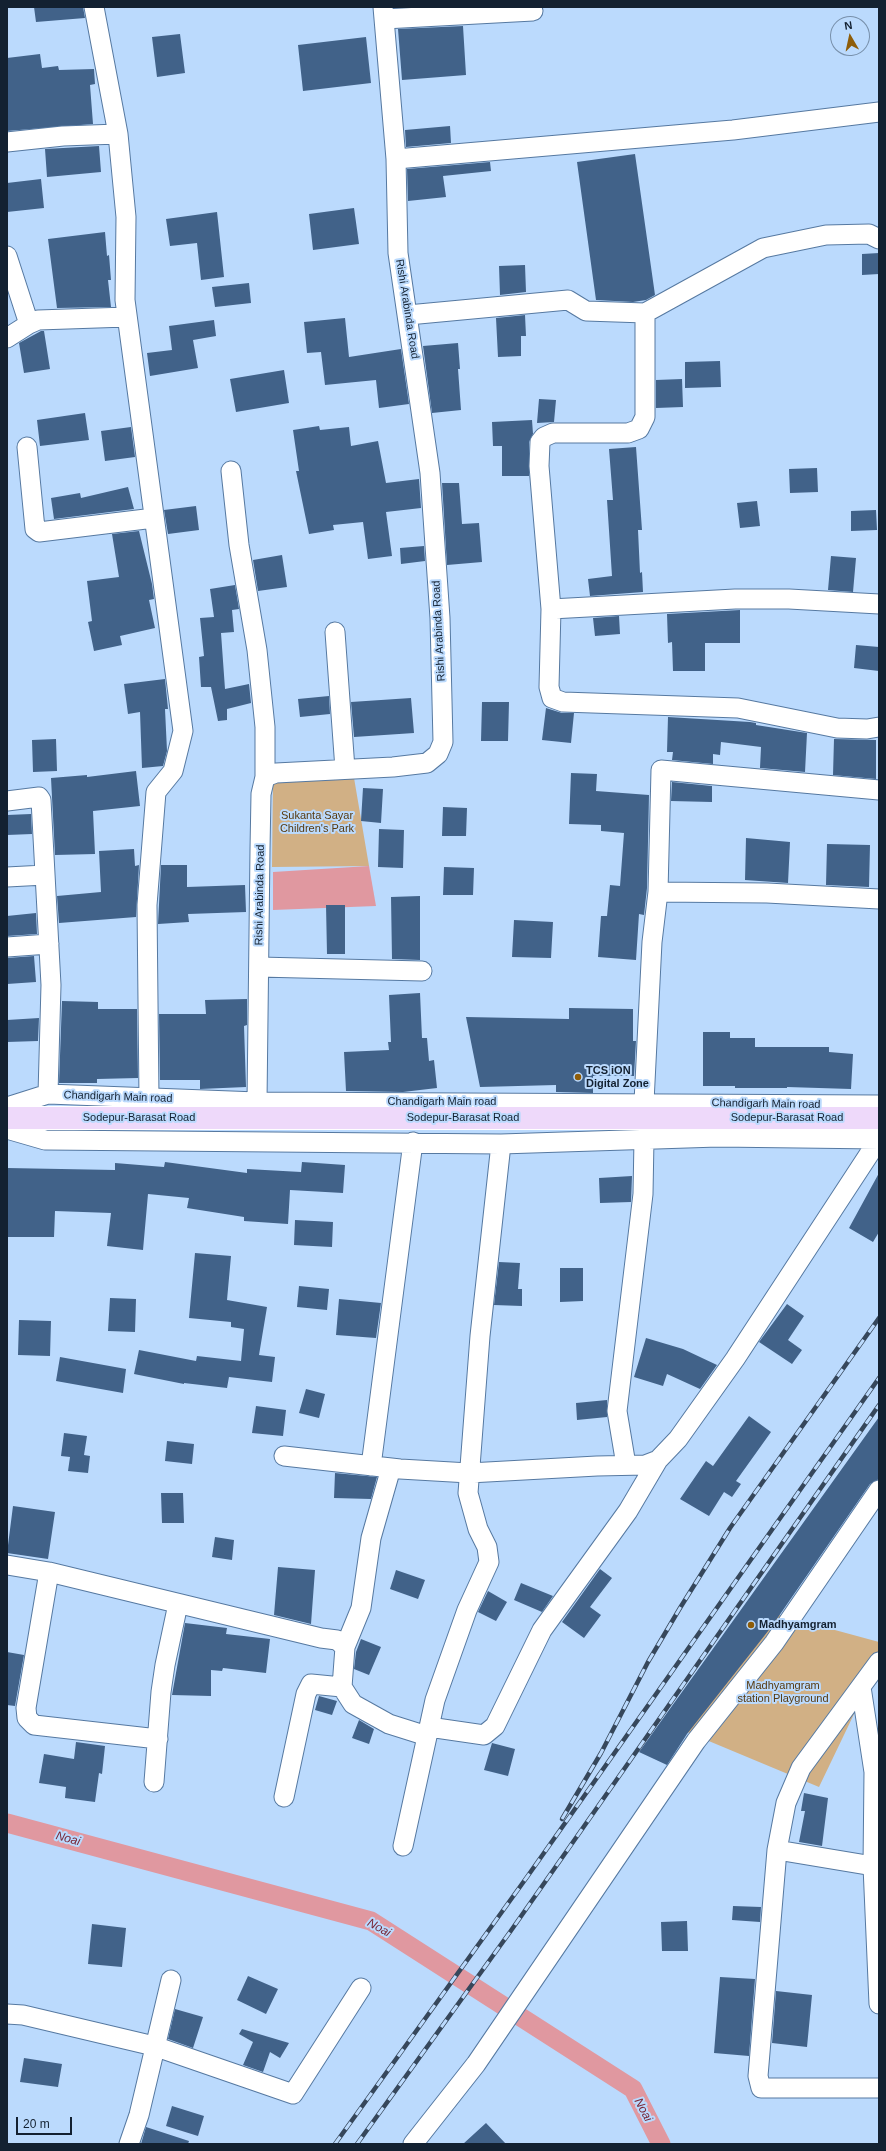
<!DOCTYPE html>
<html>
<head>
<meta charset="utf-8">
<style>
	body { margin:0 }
	#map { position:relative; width:886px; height:2151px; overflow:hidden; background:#bbdafd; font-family:Arial,sans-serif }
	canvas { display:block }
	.frame { position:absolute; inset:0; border:8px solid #132131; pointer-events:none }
	.north { position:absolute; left:830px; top:16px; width:40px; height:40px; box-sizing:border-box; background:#bbdafd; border:1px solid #7890ab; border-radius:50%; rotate:351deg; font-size:11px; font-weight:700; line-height:16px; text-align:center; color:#132131 }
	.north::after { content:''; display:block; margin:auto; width:14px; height:18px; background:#8e5d09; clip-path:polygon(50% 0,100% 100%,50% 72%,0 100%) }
	.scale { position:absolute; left:16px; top:2117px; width:56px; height:18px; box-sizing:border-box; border:2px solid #132131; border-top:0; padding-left:5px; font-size:12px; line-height:14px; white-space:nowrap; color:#132131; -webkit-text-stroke:3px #bbdafd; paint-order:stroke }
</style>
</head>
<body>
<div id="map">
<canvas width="886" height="2151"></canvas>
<div class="frame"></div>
<div class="north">N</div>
<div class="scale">20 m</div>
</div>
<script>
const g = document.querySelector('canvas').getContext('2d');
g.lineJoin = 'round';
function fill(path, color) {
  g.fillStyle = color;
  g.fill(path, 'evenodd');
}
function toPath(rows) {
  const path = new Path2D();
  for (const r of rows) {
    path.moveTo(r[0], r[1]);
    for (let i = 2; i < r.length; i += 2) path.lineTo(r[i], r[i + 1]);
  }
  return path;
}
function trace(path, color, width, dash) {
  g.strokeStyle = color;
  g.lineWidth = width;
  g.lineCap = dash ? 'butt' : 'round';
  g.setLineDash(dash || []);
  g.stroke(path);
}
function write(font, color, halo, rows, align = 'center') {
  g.font = font + ' Arial,sans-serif';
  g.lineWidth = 4;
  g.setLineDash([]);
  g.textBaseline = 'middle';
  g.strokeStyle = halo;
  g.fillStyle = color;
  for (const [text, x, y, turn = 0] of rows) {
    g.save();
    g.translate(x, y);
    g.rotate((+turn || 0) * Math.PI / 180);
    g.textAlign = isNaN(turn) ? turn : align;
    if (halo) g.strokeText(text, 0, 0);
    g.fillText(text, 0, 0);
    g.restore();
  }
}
fill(toPath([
	[353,772,369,866,272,867,273,782],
	[754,1608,879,1642,879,1662,819,1787,668,1724]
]), '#d1b085');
fill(toPath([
	[369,866,376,906,273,910,273,872]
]), '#e098a0');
trace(toPath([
	[7,1823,371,1921,633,2089,661,2144]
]), '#e098a0', 19);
fill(toPath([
	[34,7,83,7,85,18,36,22],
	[463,26,466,75,402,80,398,29],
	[180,34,185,73,157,77,152,37],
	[366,37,371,83,303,91,298,45],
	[40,54,42,68,58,66,59,70,94,69,95,84,90,85,93,124,7,131,7,58],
	[450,126,451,143,406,147,405,130],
	[99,146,101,172,47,177,45,149],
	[635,154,655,295,646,300,633,302,596,300,577,162],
	[490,162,491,171,443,176,446,197,408,201,407,169],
	[41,179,44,208,7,212,7,183],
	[354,208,359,244,313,250,309,214],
	[217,212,224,277,201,280,197,243,170,246,166,219],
	[105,232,107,256,109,255,111,280,108,280,111,307,57,308,48,239],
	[879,253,879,274,862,275,862,254],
	[525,265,526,292,500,295,499,266],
	[249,283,251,303,215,307,212,287],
	[525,315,526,336,521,336,521,356,498,357,496,318],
	[345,318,349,357,401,349,409,404,379,408,376,380,325,385,321,352,307,353,304,322],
	[214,320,216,336,193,340,198,368,150,376,147,353,172,350,169,326],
	[41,331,44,331,50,369,24,373,19,343],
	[458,343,460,369,458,369,461,410,432,413,423,346],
	[720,361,721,387,685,388,685,362],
	[284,370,289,403,236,412,230,379],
	[682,379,683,407,656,408,656,380],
	[539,399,556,400,554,422,537,423],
	[85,413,89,440,40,446,37,420],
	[532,420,533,434,529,442,529,476,502,476,502,446,493,446,492,422],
	[319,426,320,430,349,427,351,446,378,441,386,483,419,479,421,508,386,512,392,556,368,559,363,522,333,525,334,530,309,534,296,471,299,471,293,430],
	[131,427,135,457,105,461,101,431],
	[636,447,642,530,638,530,640,573,642,572,643,592,590,596,588,579,612,576,607,500,613,500,609,449],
	[817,468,818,492,790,493,789,469],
	[442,483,459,483,462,524,479,523,482,562,447,565],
	[128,487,134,509,54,519,51,498,80,493,81,498],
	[757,501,760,526,740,528,737,503],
	[196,506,199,530,168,534,164,510],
	[876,510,877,530,851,531,851,511],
	[139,531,152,584,154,599,149,600,155,628,120,636,122,645,94,651,88,622,92,621,87,581,119,577,112,534],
	[424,546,425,561,401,564,400,548],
	[282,555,287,587,258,591,253,560],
	[831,556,856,558,853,592,828,590],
	[235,585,239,609,232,610,234,632,221,633,225,689,249,684,251,703,227,709,227,720,218,721,211,687,201,687,199,657,204,656,200,618,214,617,210,589],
	[740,610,740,643,705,643,705,671,673,671,672,642,668,643,667,614],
	[619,616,620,634,595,636,593,618],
	[856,645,879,647,879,671,854,668],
	[165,679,168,709,165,709,167,751,163,766,142,768,140,712,128,714,124,684],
	[329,696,330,714,300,717,298,699],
	[411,698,414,733,354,737,351,702],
	[482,702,509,702,508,741,481,741],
	[546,708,562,713,574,713,571,743,542,740],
	[668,717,750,722,756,723,756,725,807,733,805,772,760,768,761,747,721,742,720,755,713,754,713,764,672,760,673,752,667,752],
	[56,739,57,771,33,772,32,740],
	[834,739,876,740,876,779,833,775],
	[136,771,140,806,93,811,95,854,55,855,51,778,87,775,87,777],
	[571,773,597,774,596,791,649,795,647,888,644,915,639,914,636,960,598,957,601,916,607,916,610,885,620,886,624,833,601,831,601,825,569,824],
	[672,782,712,786,712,802,671,801],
	[363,788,383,789,381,823,361,821],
	[443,807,467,808,466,836,442,836],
	[31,814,32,834,7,835,7,815],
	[379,829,404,830,403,868,378,867],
	[746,838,790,842,788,883,745,880],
	[827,844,870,845,869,887,826,885],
	[134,849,135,866,139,865,136,917,59,923,57,896,101,892,99,851],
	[161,865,187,865,187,887,245,885,246,912,188,914,189,922,158,924],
	[444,867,474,868,473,895,443,895],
	[420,896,420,960,392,959,391,897],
	[326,905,345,905,345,954,327,954],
	[36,913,37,934,7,936,7,916],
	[514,920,553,922,551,958,512,957],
	[34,956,36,982,7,984,7,958],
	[420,993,422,1038,427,1038,429,1061,434,1060,437,1088,403,1092,346,1091,344,1052,389,1050,388,1042,391,1042,389,995],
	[247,999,247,1025,244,1026,246,1087,200,1089,200,1080,160,1080,159,1014,206,1014,205,1000],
	[62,1001,98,1002,98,1009,137,1009,138,1078,97,1079,97,1083,59,1083],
	[569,1008,633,1009,633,1041,636,1041,634,1076,593,1076,593,1093,556,1092,556,1085,480,1087,466,1017,569,1019],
	[39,1018,38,1041,7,1042,7,1020],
	[703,1032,730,1032,730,1038,755,1038,755,1047,829,1047,829,1052,853,1054,851,1089,787,1087,787,1088,735,1088,735,1086,703,1086],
	[165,1162,247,1173,247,1169,301,1172,302,1162,345,1165,343,1193,290,1190,288,1224,244,1221,244,1217,187,1208,189,1198,148,1194,143,1250,107,1246,111,1213,55,1211,54,1237,7,1237,7,1168,115,1170,115,1163,164,1167],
	[879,1173,879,1232,873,1242,849,1228],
	[632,1176,631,1202,600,1203,599,1178],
	[295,1220,333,1222,332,1247,294,1245],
	[195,1253,231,1256,227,1300,267,1307,259,1355,275,1357,272,1382,229,1377,227,1388,184,1383,184,1384,134,1374,139,1350,196,1361,197,1356,241,1361,244,1329,231,1327,231,1322,189,1318],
	[499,1262,520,1263,518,1289,522,1289,522,1306,494,1305],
	[560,1268,583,1268,583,1301,560,1302],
	[299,1286,329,1289,327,1310,297,1307],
	[110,1298,136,1299,135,1332,108,1331],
	[339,1299,381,1303,376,1338,336,1335],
	[787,1304,804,1316,788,1340,802,1350,792,1364,759,1342],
	[19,1320,51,1321,50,1356,18,1355],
	[646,1338,683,1349,717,1365,700,1389,667,1374,663,1386,634,1377],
	[60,1357,126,1369,123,1393,56,1381],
	[306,1389,325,1394,319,1418,299,1413],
	[607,1400,607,1417,577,1420,576,1403],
	[256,1406,286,1410,283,1436,252,1433],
	[749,1416,771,1432,736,1481,741,1484,732,1497,724,1492,709,1516,680,1499,706,1461,713,1466],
	[879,1417,879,1479,870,1484,772,1626,687,1734,667,1765,639,1752],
	[64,1433,87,1436,84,1455,90,1456,88,1473,68,1471,70,1457,61,1456],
	[167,1441,194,1444,192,1464,165,1461],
	[335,1473,377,1477,371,1499,334,1498],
	[161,1493,183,1493,184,1523,162,1523],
	[13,1506,55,1512,48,1559,7,1553],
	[215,1537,234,1540,232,1560,212,1557],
	[278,1567,315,1570,311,1624,274,1615],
	[600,1569,612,1578,590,1607,601,1615,584,1638,562,1622],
	[396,1570,425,1580,418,1599,390,1589],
	[521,1583,553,1596,542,1612,514,1600],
	[488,1591,507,1602,496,1621,478,1612],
	[185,1623,227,1628,226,1634,270,1639,266,1673,223,1668,222,1671,211,1670,211,1696,172,1695],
	[361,1639,381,1647,369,1675,354,1669,356,1652],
	[7,1652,24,1655,15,1706,7,1705],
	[319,1696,337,1701,332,1715,315,1710],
	[359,1720,374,1729,369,1744,352,1738],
	[76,1742,105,1746,102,1774,99,1773,95,1802,65,1798,66,1787,39,1783,44,1754,74,1759],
	[492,1743,515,1749,508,1776,484,1770],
	[804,1793,828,1798,822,1846,799,1842,805,1811,801,1811],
	[733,1906,761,1907,760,1922,732,1920],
	[687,1921,688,1951,662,1951,661,1922],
	[92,1924,126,1928,122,1967,88,1964],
	[248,1976,278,1989,266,2014,237,2000],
	[720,1977,755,1979,749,2056,714,2053],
	[776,1991,812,1995,807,2047,772,2043],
	[175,2009,203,2017,193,2048,168,2039],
	[242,2029,289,2043,280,2058,270,2052,263,2072,243,2065,253,2042,239,2034],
	[24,2058,62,2064,58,2087,20,2082],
	[172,2106,204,2116,198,2136,166,2126],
	[486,2123,506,2144,463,2144],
	[146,2127,189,2141,188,2144,141,2144]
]), '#416289');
const minor = toPath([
	[94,7,118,134,126,217,125,300,183,731,173,771,156,792,147,905,149,1099],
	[384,19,533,11],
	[7,142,63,136,118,134],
	[396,159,733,130,879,112],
	[7,256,29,324],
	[645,313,645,417,639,429,628,433,553,433,544,437,540,442,539,466,551,609,549,687,552,698,563,702,738,708,837,728,867,729,879,727],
	[408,315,568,300,586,311,645,313,763,248,826,235,869,234,879,239],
	[7,338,29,324,38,320,127,317],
	[27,447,35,529,39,532,154,518],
	[231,471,239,545,257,650,265,727,265,777],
	[551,609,735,599,789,599,879,604],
	[335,632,345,769],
	[7,801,39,797,41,800,51,985,48,1094],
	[7,877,45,875],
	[658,892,661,770,879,790],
	[7,947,49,944],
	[259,967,422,971],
	[257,1102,260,849,261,794,265,777,276,773,393,767,427,763,438,754,443,742,440,618,430,473,398,253,396,159,383,7],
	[644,1102,652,942,658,892,767,893,879,899],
	[7,1107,48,1094,257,1102,879,1105],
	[7,1129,45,1140,501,1144,718,1137,879,1139],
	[284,1456,400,1469,469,1473,597,1466,645,1465,658,1460,678,1439,735,1359,879,1139],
	[626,1465,617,1411,643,1194,644,1139],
	[371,1466,413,1142],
	[7,1565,49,1572,321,1638,337,1640,345,1647,342,1687,353,1704,389,1724,427,1736],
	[49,1572,26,1708,27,1718,34,1725,158,1739],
	[345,1647,361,1608,371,1538,391,1468],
	[879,1662,801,1768,786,1803,777,1850,758,2076,761,2088,879,2088],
	[861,1687,874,1772,873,1866,879,2004],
	[429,1727,484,1735,495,1726,542,1630,628,1511,658,1460],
	[154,1782,161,1692,165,1665,178,1604],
	[284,1797,306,1694,311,1684,342,1687],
	[403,1846,435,1700,467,1610,489,1562,487,1547,478,1529,468,1493,480,1336,501,1144],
	[777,1850,873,1866],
	[7,2014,23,2015,154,2046,293,2094,361,1988],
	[129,2144,139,2115,171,1980],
	[413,2144,476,2064,696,1741,774,1643,879,1490]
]);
const major = toPath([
	[7,1118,879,1118]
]);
trace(minor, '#5679a1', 21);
trace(major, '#fff', 24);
trace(minor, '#fff', 19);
trace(major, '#eed9fa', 22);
const rail = toPath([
	[562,1819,601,1753,648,1662,680,1608,730,1528,879,1318],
	[335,2144,527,1877,879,1378],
	[357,2144,510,1932,879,1405]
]);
trace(rail, '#36475b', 4.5);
trace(rail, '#bbdafd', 3, [9]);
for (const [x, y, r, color] of [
	[578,1077,4,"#8e5d09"],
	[751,1625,4,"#8e5d09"]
]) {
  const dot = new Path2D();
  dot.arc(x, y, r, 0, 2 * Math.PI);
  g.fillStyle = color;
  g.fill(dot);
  trace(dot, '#bbdafd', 1.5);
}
write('11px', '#132131', '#bbdafd', [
	["Rishi Arabinda Road",407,309,81],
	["Rishi Arabinda Road",439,631,-93],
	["Rishi Arabinda Road",260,895,-89],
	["Chandigarh Main road",118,1097,2],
	["Chandigarh Main road",442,1102],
	["Chandigarh Main road",766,1104,1],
	["Sodepur-Barasat Road",139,1118],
	["Sodepur-Barasat Road",463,1118],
	["Sodepur-Barasat Road",787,1118]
]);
write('11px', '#573a0f', '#bbdafd', [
	["Sukanta Sayar",317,816],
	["Children's Park",317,829],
	["Madhyamgram",783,1686],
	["station Playground",783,1699]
]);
write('bold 11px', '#132131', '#bbdafd', [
	["TCS iON",586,1071],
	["Digital Zone",586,1084],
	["Madhyamgram",759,1625]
], 'left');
write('italic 12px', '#782535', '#bbdafd', [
	["Noai",68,1839,15],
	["Noai",379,1928,29],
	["Noai",643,2110,62]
]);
</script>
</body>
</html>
